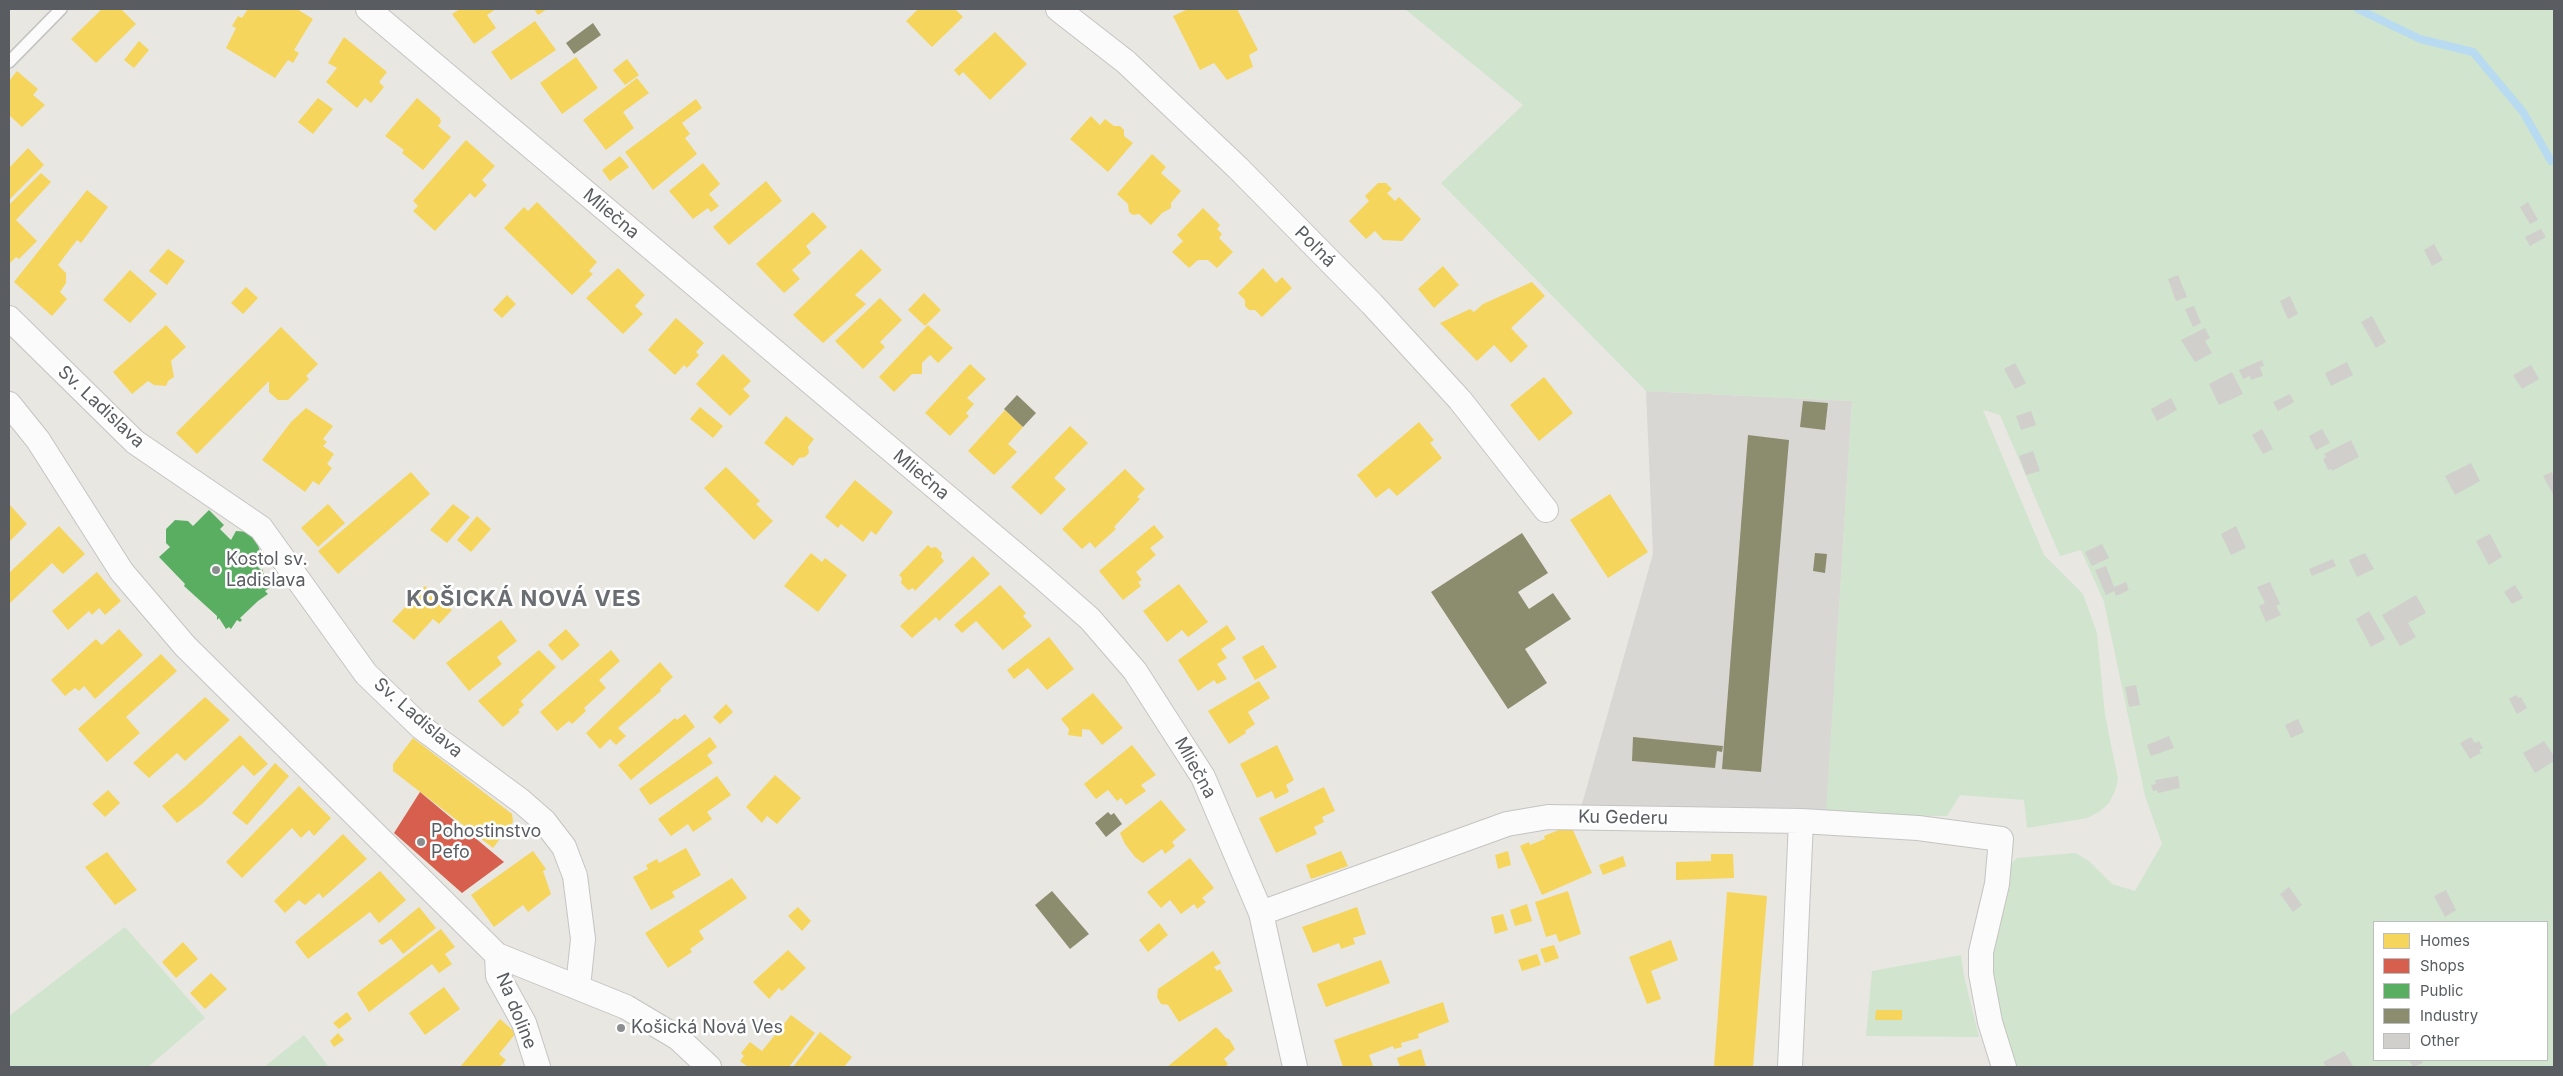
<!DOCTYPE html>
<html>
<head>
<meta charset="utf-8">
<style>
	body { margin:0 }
	#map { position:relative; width:2563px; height:1076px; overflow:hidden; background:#e8e7e2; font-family:Inter,sans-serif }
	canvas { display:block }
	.frame { position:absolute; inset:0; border:10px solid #595c60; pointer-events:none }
	.legend { position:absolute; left:2373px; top:921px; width:175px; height:140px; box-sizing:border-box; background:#fff; border:1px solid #bdbebf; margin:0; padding:6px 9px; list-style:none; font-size:15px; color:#595c60 }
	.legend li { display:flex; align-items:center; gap:10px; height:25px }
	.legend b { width:25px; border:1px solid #bdbebf }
</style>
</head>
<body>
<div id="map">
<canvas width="2563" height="1076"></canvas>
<div class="frame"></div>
<ul class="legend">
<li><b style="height:14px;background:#f6d55c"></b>Homes</li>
<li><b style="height:14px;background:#d6604d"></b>Shops</li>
<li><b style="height:14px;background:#5aae61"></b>Public</li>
<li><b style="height:14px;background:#8c8c6e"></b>Industry</li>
<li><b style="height:14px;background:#d0cfcc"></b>Other</li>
</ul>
</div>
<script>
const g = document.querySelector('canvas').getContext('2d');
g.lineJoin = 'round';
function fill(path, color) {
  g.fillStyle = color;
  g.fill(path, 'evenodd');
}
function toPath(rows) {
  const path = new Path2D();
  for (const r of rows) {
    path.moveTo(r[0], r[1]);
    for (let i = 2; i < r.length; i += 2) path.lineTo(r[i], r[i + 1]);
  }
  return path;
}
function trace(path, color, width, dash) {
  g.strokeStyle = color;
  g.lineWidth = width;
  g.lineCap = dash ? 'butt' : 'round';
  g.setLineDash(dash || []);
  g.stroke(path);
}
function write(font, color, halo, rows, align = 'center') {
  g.font = font + ' Inter,sans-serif';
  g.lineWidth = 5;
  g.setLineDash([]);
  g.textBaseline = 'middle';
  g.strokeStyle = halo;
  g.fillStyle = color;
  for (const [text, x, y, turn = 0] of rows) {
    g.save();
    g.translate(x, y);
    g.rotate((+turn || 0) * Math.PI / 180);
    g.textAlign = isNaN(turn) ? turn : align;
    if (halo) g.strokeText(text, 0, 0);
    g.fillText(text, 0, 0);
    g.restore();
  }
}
fill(toPath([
	[1646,391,1852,401,1826,822,1578,818,1653,554]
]), '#d9d7d3');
fill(toPath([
	[1405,9,2554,9,2554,1067,2013,1067,1989,977,2005,869,2017,858,2075,853,2089,861,2112,884,2135,891,2162,844,2145,796,2104,602,2081,550,2060,556,2000,415,1983,410,2044,555,2083,594,2097,633,2105,715,2118,779,2115,791,2109,803,2099,812,2087,818,2027,828,2024,800,1960,795,1947,816,1826,815,1852,401,1646,391,1441,183,1523,105],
	[2374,922,2547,922,2547,1060,2374,1060],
	[125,927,205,1018,148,1067,9,1067,9,1016],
	[1961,955,1964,976,1979,1037,1866,1036,1872,971],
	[304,1035,329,1067,264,1067]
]), '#d1e4ce');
fill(toPath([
	[102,9,121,9,136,24,96,63,71,39],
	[248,9,297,9,313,19,294,50,299,53,293,63,288,60,275,78,226,48,236,28,232,26,238,16,242,18],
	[460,9,496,9,487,15,496,28,474,44,452,14],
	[534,9,547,9,538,15],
	[918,9,955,9,963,17,932,47,906,21],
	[1188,9,1237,9,1258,50,1249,55,1253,67,1227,80,1214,63,1200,70,1173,16],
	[535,21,556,50,511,80,491,52],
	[995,32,1027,64,990,100,963,72,959,76,954,70],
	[344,37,387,72,379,82,384,87,371,103,365,98,357,108,326,82,337,68,328,63],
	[139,41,149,50,134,68,124,60],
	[576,57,598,88,562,114,540,83],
	[627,59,639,75,625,85,613,70],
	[17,71,38,89,33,95,45,105,22,127,9,115,9,81],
	[637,78,649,93,623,112,634,128,606,150,583,120],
	[318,98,333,109,313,134,298,122],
	[417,98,440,118,441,122,438,126,451,137,423,170,402,153,404,150,385,136],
	[696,99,702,108,682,123,690,134,685,138,697,154,653,190,625,152],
	[1091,116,1100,125,1105,119,1114,126,1120,126,1124,130,1124,136,1133,143,1108,172,1070,139],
	[466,140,495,166,482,180,487,185,475,198,470,193,435,231,413,211,418,206,413,201],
	[28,148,44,165,9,200,9,168],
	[1152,154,1166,167,1161,173,1181,191,1171,203,1171,208,1162,213,1151,225,1139,214,1133,215,1129,212,1128,204,1117,194],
	[620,156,629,167,610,181,602,170],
	[703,163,720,184,709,194,719,206,711,212,708,208,693,219,669,191],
	[41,173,51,182,16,220,37,241,19,259,16,257,9,264,9,205],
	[766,181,782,201,729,245,713,227],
	[1378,183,1386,183,1392,189,1387,193,1395,201,1399,197,1421,219,1402,241,1383,240,1375,231,1366,239,1349,221,1369,201,1365,196],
	[87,190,108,207,81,243,77,240,58,265,66,273,66,283,60,292,67,299,52,316,14,282],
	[537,202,597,262,589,271,593,274,572,295,504,228,524,207,528,211],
	[1203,208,1220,225,1217,229,1222,234,1219,238,1233,252,1217,268,1208,260,1198,260,1189,268,1172,252,1183,241,1177,235],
	[813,212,827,227,806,246,811,253,792,270,800,279,784,293,756,264],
	[168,249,185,261,167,285,149,271],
	[861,249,882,270,855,295,866,304,823,343,793,315],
	[1443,266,1459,285,1434,308,1418,289],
	[618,268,645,295,635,306,643,314,623,334,586,298],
	[1263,268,1276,283,1282,277,1292,288,1262,317,1255,310,1249,310,1245,306,1245,300,1238,293],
	[130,270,157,294,130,323,103,300],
	[1532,282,1545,296,1511,328,1528,346,1511,363,1494,345,1477,361,1440,323,1470,309,1474,312,1483,304],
	[246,287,258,298,243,314,231,303],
	[924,293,941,310,925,326,908,310],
	[507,295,516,304,502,318,493,310],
	[880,298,902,320,880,342,885,347,863,369,835,341],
	[676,318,704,343,696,352,699,355,687,368,684,365,675,375,648,350],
	[166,325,186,347,171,361,174,377,168,381,166,386,154,385,148,381,132,394,113,372],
	[928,325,953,348,938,363,930,355,922,363,922,374,912,374,894,392,879,377],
	[281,327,318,364,306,376,309,379,288,400,278,400,269,392,269,381,197,454,176,433],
	[723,354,751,381,743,389,750,396,730,416,696,384],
	[970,364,986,379,967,398,974,404,966,413,969,416,950,436,925,413],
	[1544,377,1573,413,1539,441,1510,405],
	[700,407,723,426,713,438,690,419],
	[306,408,333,426,323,439,327,442,323,446,334,454,327,464,332,468,319,485,313,481,305,492,262,460,291,422],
	[1005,410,1023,427,1008,444,1017,452,994,475,968,451],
	[786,416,814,439,808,447,809,453,805,457,799,458,793,466,764,443],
	[1419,422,1434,440,1430,443,1442,458,1397,496,1389,488,1376,498,1357,475],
	[1070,426,1088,443,1054,478,1066,489,1041,515,1011,487],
	[726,467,760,501,756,504,773,521,754,540,704,488],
	[1125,469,1145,489,1137,497,1140,499,1114,527,1116,529,1095,548,1090,542,1082,549,1062,529],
	[411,472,430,494,338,574,318,551],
	[855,480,893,512,876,535,871,531,863,542,841,524,838,528,825,517],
	[1610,494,1648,552,1608,578,1570,520],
	[9,504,27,524,9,542],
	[328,504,345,523,318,547,301,528],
	[453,504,470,517,447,543,430,530],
	[477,516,491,529,471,552,457,540],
	[1154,525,1164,537,1150,548,1156,555,1136,572,1142,580,1138,582,1141,586,1123,600,1099,571],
	[59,526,85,554,63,574,52,563,9,604,9,573],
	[928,545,931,548,936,547,942,553,941,557,944,561,915,591,913,588,908,590,901,583,902,578,899,575],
	[811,553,822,562,825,558,847,575,818,612,784,586],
	[973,556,990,574,939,621,936,617,912,638,900,626],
	[97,572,121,601,105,615,99,608,92,615,89,611,68,630,52,611],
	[1179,584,1208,622,1188,637,1182,630,1167,642,1143,611],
	[1000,585,1026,613,1023,616,1032,626,1003,650,976,621,962,633,954,625],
	[425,586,452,610,439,624,433,619,414,640,392,621],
	[501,620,517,641,497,657,502,664,469,691,446,663],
	[1227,625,1236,639,1221,649,1227,658,1217,664,1227,679,1217,684,1214,680,1198,691,1178,660],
	[119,629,143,655,95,699,84,686,79,691,75,688,65,696,51,680,96,639,102,645],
	[566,629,580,645,562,661,548,645],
	[1049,637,1074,669,1047,690,1028,668,1014,679,1007,670],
	[1263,645,1277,667,1255,680,1242,657],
	[539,650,556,667,521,701,524,705,518,710,520,712,503,727,478,701],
	[611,650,620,661,599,680,606,688,584,708,586,711,572,724,569,721,557,731,540,712],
	[161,654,177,671,126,717,140,733,107,762,78,729],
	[660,662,673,677,660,689,661,691,618,728,626,736,616,745,610,739,600,749,586,733],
	[1259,681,1270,698,1248,712,1255,724,1245,731,1246,733,1229,744,1208,711],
	[1093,693,1123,728,1102,745,1090,730,1082,729,1082,737,1068,735,1069,729,1061,719],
	[205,697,230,720,185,761,177,753,149,778,133,763],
	[726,704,733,712,720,724,713,717],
	[685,714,695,727,631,780,618,765,675,718,677,720],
	[240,735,268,764,254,776,243,765,202,804,177,823,162,806,186,786],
	[710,737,717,747,707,755,713,763,650,805,639,789],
	[413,738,512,814,513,822,510,826,514,829,511,834,506,831,493,848,393,771,393,764],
	[1132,745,1156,775,1141,785,1146,791,1126,805,1121,798,1117,801,1108,790,1096,799,1084,784],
	[1277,745,1294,780,1286,785,1289,792,1275,799,1272,791,1257,798,1240,764],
	[275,763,289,776,247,825,232,813],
	[775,775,801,798,777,824,767,816,762,823,746,807],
	[717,776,731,795,707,812,712,819,693,832,688,824,671,836,658,819],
	[299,786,331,818,314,836,309,830,301,838,292,828,242,878,226,862],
	[1324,787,1335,811,1322,817,1324,822,1314,827,1317,834,1276,853,1259,818],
	[108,790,120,803,105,817,92,804],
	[1161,800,1186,830,1172,842,1175,846,1165,854,1162,849,1143,863,1135,857,1125,844,1120,833],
	[1566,827,1572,828,1592,873,1542,895,1520,846,1529,842,1530,845,1545,839,1544,836],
	[343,834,367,859,323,898,319,893,305,905,299,900,285,913,274,901],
	[686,848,701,875,672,892,675,897,651,910,633,877,648,869,646,865,657,859,659,863],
	[533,851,546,869,543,871,551,894,528,912,523,905,494,927,471,895],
	[1341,851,1348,866,1311,879,1306,865],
	[1508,851,1511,865,1498,869,1495,855],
	[107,852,137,890,115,905,85,867],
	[1711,854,1733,854,1734,878,1676,880,1676,862,1711,861],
	[1623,856,1626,866,1603,875,1599,865],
	[1190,858,1214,888,1202,898,1206,902,1197,909,1194,904,1181,914,1170,900,1161,908,1147,892],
	[380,871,406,900,379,923,370,912,308,959,295,942],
	[732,878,747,898,699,931,704,939,690,949,692,952,668,968,645,933],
	[1568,891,1581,934,1559,942,1556,934,1546,937,1535,902],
	[1727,892,1767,896,1753,1067,1714,1067],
	[1527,904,1532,921,1515,926,1510,910],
	[419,907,436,928,403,954,391,939,382,945,378,941],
	[798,907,811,921,802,931,788,916],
	[1357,907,1366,934,1353,938,1355,944,1341,949,1339,943,1313,953,1302,927],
	[1503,914,1508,930,1495,934,1491,917],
	[1159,923,1168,935,1148,952,1139,940],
	[441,929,455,947,445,954,452,964,439,973,432,964,369,1012,357,993],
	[1671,940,1678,960,1651,971,1661,999,1647,1004,1629,957],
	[183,942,198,959,176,978,162,962],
	[1554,945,1559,958,1545,963,1540,949],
	[788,950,806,968,782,991,779,988,769,999,753,982],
	[1213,951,1221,963,1214,967,1217,971,1220,969,1233,991,1179,1022,1168,1005,1161,1004,1157,997,1158,989],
	[1537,954,1541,965,1522,971,1518,960],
	[1381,960,1390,983,1326,1007,1317,984],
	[211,973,227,989,205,1009,190,993],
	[444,987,460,1009,425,1035,409,1013],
	[1443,1002,1449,1022,1418,1034,1419,1038,1401,1043,1402,1047,1394,1049,1393,1046,1369,1055,1373,1066,1343,1067,1334,1040],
	[1876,1010,1902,1010,1902,1020,1875,1020],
	[347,1012,352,1019,339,1029,333,1023],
	[791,1015,815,1033,789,1067,748,1067,740,1061,744,1056,741,1053,750,1042,762,1051],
	[500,1019,516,1033,499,1054,506,1060,500,1067,460,1067],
	[1216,1027,1226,1038,1229,1039,1235,1049,1224,1059,1228,1064,1225,1067,1167,1067],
	[820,1032,852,1057,844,1067,793,1067],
	[338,1033,344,1040,334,1047,330,1041],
	[1421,1049,1426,1067,1400,1067,1397,1058]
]), '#f6d55c');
fill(toPath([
	[420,792,504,862,462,893,394,833]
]), '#d6604d');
fill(toPath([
	[209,510,224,525,220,529,231,540,236,531,248,532,257,541,260,552,249,558,262,571,263,569,263,573,271,581,273,579,274,581,273,582,274,585,265,591,268,594,258,601,240,618,242,620,240,622,237,620,231,629,229,627,226,629,219,618,217,620,217,616,184,586,185,584,159,557,170,547,166,543,166,529,175,520,188,521,193,526]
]), '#5aae61');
fill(toPath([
	[593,23,601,35,574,54,566,43],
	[1017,395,1036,413,1023,427,1004,409],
	[1803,401,1828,403,1825,430,1800,427],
	[1748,435,1789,440,1761,772,1722,769],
	[1522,533,1548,573,1518,592,1529,609,1553,593,1571,619,1525,649,1547,683,1508,709,1431,592],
	[1815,553,1827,554,1825,573,1813,571],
	[1633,737,1723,746,1722,752,1717,751,1715,768,1632,761],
	[1108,812,1111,815,1114,813,1122,824,1106,837,1095,823],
	[1052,891,1089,934,1070,949,1035,905]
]), '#8c8c6e');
trace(toPath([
	[2358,9,2420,39,2473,52,2523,112,2551,161]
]), '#b8dbf1', 8);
fill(toPath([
	[2528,202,2538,220,2530,224,2520,207],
	[2541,229,2546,237,2530,246,2525,237],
	[2434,244,2443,260,2432,266,2424,250],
	[2178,275,2187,297,2176,301,2168,279],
	[2290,296,2298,314,2288,319,2280,301],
	[2194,306,2201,323,2193,327,2185,309],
	[2372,316,2386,342,2376,348,2361,322],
	[2205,328,2210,338,2205,341,2212,353,2195,362,2181,340],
	[2262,360,2264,366,2260,367,2263,376,2251,380,2250,376,2243,379,2239,370],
	[2347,362,2353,375,2331,386,2325,373],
	[2015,363,2026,383,2015,389,2004,369],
	[2531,365,2539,379,2522,389,2513,375],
	[2232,372,2243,394,2219,405,2209,384],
	[2290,394,2294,402,2278,411,2273,402],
	[2171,398,2177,410,2157,421,2151,409],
	[2031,411,2036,425,2021,430,2016,416],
	[2262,429,2273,449,2263,454,2252,435],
	[2322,429,2330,443,2316,450,2309,436],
	[2351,440,2359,457,2332,471,2331,469,2328,470,2323,459,2326,457,2324,454],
	[2033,451,2040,471,2026,475,2019,456],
	[2471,463,2480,481,2455,495,2445,476],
	[2552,472,2554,477,2554,496,2543,476],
	[2236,526,2246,548,2231,555,2221,534],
	[2490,534,2502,557,2489,565,2476,541],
	[2102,544,2109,558,2092,566,2085,552],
	[2365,553,2374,569,2357,577,2349,560],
	[2333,559,2336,566,2312,576,2309,569],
	[2106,566,2114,587,2126,582,2129,590,2116,596,2114,591,2106,595,2095,570],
	[2270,582,2280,604,2276,606,2281,615,2266,622,2259,606,2265,603,2257,587],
	[2515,585,2523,598,2512,604,2504,592],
	[2416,595,2426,613,2408,623,2416,637,2400,646,2382,615],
	[2369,611,2385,639,2371,647,2356,619],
	[2136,685,2140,705,2129,707,2125,687],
	[2516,695,2518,698,2521,697,2527,708,2517,714,2509,699],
	[2298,719,2304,732,2291,738,2285,725],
	[2169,736,2174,748,2151,756,2147,745],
	[2471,737,2475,743,2479,741,2483,748,2479,750,2481,753,2470,759,2460,743],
	[2544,741,2554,756,2554,761,2535,773,2523,753],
	[2178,776,2180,788,2158,793,2157,790,2153,791,2151,785,2156,784,2155,780],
	[2289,887,2302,905,2293,912,2280,894],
	[2446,890,2456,910,2445,917,2434,896],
	[2344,1051,2353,1066,2326,1067,2323,1062],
	[2409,1060,2421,1060,2423,1063,2413,1067]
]), '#d0cfcc');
const lane = toPath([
	[9,62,61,9]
]);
const street = toPath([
	[368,9,1041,576,1090,619,1135,671,1203,777,1261,913,1295,1067],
	[1058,9,1126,62,1238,168,1372,304,1460,400,1546,510],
	[9,318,135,442,261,528,366,674,421,727,521,801,544,821,564,847,575,876,583,939,578,987],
	[9,404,38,440,122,572,185,646,497,955,626,1007,678,1038,709,1067],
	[1261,913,1507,824,1548,817,1801,821,1918,828,2001,839,1997,884,1981,952,1981,974,1990,1022,2004,1067],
	[497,955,498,976,524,1023,538,1067],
	[1790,1067,1801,821]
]);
trace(lane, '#c4c4c3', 14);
trace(street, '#c4c4c3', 26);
trace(lane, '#fcfbfb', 11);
trace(street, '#fcfbfb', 24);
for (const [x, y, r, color] of [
	[216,570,5,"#8b8d8e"],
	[421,842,5,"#8b8d8e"],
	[621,1028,5,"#8b8d8e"]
]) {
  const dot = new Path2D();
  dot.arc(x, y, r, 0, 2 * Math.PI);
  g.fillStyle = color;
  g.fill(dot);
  trace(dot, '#fff', 2);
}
write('18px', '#595c60', '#fff', [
	["Mliečna",611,214,40],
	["Poľná",1315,247,45],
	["Sv. Ladislava",101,407,43],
	["Mliečna",921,475,40],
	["Sv. Ladislava",418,718,41],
	["Mliečna",1195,768,61],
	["Ku Gederu",1623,818,1],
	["Na doline",516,1011,68]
]);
write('18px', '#595c60', '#fff', [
	["Kostol sv.",226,560],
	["Ladislava",226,581],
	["Pohostinstvo",431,832],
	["Pefo",431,853],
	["Košická Nová Ves",631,1028]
], 'left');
g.letterSpacing = '1px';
write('bold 22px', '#6a6e72', '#fff', [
	["KOŠICKÁ NOVÁ VES",524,599]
]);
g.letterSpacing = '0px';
</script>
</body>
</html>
